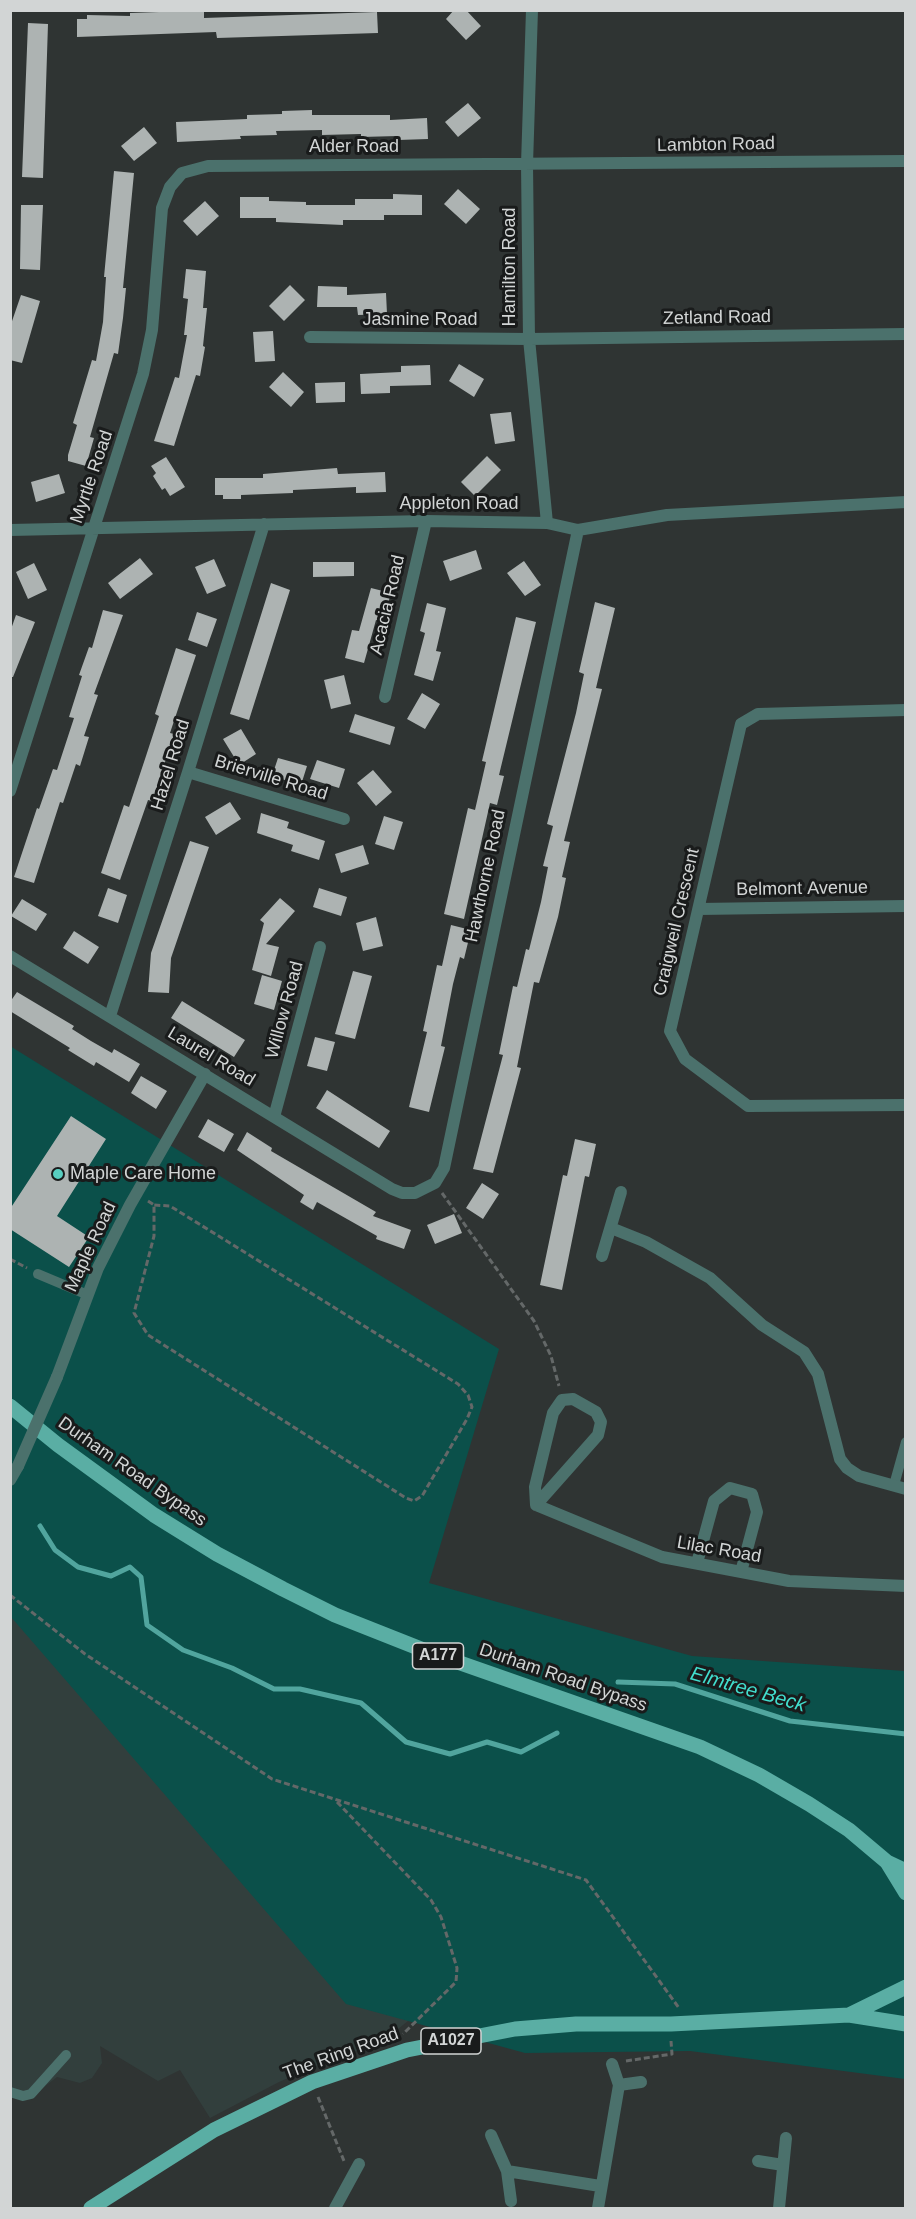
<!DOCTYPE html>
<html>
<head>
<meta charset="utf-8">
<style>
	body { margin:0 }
	#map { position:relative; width:916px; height:2219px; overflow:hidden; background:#2f3433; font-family:Arial,sans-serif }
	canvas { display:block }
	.frame { position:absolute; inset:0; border:12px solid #d2d5d5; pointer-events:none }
</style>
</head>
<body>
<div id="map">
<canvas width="916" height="2219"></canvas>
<div class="frame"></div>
</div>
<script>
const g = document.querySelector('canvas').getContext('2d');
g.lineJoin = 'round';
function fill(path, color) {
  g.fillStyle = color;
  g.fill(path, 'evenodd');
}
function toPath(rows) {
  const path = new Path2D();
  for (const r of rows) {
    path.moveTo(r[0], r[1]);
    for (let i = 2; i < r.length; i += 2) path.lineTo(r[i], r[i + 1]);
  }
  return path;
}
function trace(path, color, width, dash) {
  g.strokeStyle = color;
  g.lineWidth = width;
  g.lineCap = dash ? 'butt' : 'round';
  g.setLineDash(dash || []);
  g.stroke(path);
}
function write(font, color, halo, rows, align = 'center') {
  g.font = font + ' Arial,sans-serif';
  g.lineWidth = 6;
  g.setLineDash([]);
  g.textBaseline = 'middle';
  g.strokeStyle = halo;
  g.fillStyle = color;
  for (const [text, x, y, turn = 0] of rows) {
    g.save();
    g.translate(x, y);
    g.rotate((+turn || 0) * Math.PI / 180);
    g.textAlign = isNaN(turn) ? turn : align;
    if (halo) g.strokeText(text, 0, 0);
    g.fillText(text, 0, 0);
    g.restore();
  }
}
fill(toPath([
	[10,1589,447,1989,381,2043,332,2059,279,2082,210,2118,180,2070,158,2081,100,2046,102,2063,92,2078,80,2083,57,2077,40,2090,11,2094]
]), '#323f3d');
fill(toPath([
	[10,1046,499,1349,429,1583,692,1656,905,1671,905,2079,690,2051,525,2053,346,2004,11,1617]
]), '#0b504a');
trace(toPath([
	[40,1526,55,1550,78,1567,111,1576,130,1567,141,1577,147,1625,183,1650,232,1668,274,1689,300,1689,361,1703,406,1742,450,1754,487,1742,521,1752,557,1733],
	[618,1682,675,1684,790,1721,906,1734]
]), '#51a59e', 5);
fill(toPath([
	[454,10,466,10,481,26,466,40,446,19],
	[159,12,204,12,204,18,377,12,378,33,217,38,216,32,77,37,77,19,87,19,87,15,130,16,130,13],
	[28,23,48,24,43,178,22,177],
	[468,103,481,118,458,137,445,122],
	[312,110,312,115,390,115,390,120,427,118,428,139,398,140,398,136,361,137,361,134,322,135,322,130,276,131,277,135,240,136,241,139,177,142,176,122,247,119,247,115,282,114,282,111],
	[144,127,157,143,134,161,121,146],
	[114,171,134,173,123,288,126,288,123,318,118,354,114,353,90,437,94,438,86,466,68,461,68,455,77,425,73,423,92,360,96,361,103,322,106,277,104,277],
	[458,189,480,209,466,224,444,204],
	[393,194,422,195,422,215,384,215,384,220,343,220,343,225,276,222,276,218,240,218,240,197,269,197,269,201,306,202,306,205,355,205,355,199,393,199],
	[205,201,219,216,197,236,183,221],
	[21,205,43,205,40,270,20,269],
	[186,269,206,271,203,308,207,308,203,346,205,347,200,376,196,375,174,446,154,441,175,377,179,378,187,335,184,335,188,299,183,298],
	[290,285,305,300,284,321,269,306],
	[318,286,347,287,347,295,386,293,387,314,358,315,357,307,317,307],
	[21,295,40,301,22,363,10,360,10,327],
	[273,331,275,361,255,362,253,332],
	[459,364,484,379,474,397,449,381],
	[430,365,431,385,390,386,390,393,361,394,360,374,401,372,401,366],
	[283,372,304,392,291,407,269,387],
	[345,382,345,402,316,403,315,383],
	[511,412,515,441,495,444,490,414],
	[487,456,501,470,475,496,461,482],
	[166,457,185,487,170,496,165,488,162,490,153,476,156,473,151,466],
	[337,468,338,474,385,472,386,492,356,493,356,487,293,490,293,493,241,495,241,499,223,499,223,495,215,495,215,478,263,478,263,474],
	[59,474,65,493,36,502,31,482],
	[476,550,482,569,450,581,443,561],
	[140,558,153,574,120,599,108,583],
	[214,559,226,586,207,594,195,567],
	[524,561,541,585,525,596,507,573],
	[313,562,354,562,354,576,313,577],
	[34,563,47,590,28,599,16,572],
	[271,583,290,590,249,720,230,714],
	[371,588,391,593,383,622,376,620,364,663,345,658,352,630,359,631],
	[595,602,615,608,596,688,602,689,564,841,570,842,562,877,566,878,558,917,539,983,534,982,517,1067,521,1068,493,1173,473,1169,503,1055,499,1054,513,986,517,987,526,949,529,950,541,902,548,867,543,866,553,826,547,824,576,713,584,674,579,672],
	[427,603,446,608,436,651,441,652,433,681,414,675,425,633,420,631],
	[103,610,123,615,94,694,98,695,84,736,89,737,80,766,76,764,63,803,60,802,34,883,14,877,37,808,39,809,53,769,57,770,74,718,69,717,82,676,79,675,89,647,92,648],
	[197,612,217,619,207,647,188,640],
	[16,615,35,622,13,677,10,677,10,632],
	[516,617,536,622,499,775,504,776,497,805,490,803,464,919,444,914,468,808,475,810,486,762,482,761],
	[176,648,196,655,170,733,174,734,157,787,152,801,148,800,120,880,101,873,124,805,129,807,146,756,159,716,155,714],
	[344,675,351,704,331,709,324,680],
	[422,693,440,704,425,729,407,719],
	[355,714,395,727,390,745,349,732],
	[241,729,256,754,239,765,223,739],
	[278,758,307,766,301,785,272,776],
	[317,760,345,769,339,788,310,779],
	[373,770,392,792,376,806,357,783],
	[230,802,241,819,216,835,205,817],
	[261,813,289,822,287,828,325,841,319,860,291,851,293,845,257,833],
	[384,816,403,822,394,850,375,844],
	[190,841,209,847,171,958,169,993,148,992,151,953],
	[363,845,369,864,341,873,335,854],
	[108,888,127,895,118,923,98,916],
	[319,888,347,897,341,916,313,907],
	[280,898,295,911,266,944,279,947,271,976,252,970,264,923,260,920],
	[22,899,47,914,36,931,11,916],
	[376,917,383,946,363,951,356,923],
	[451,925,471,930,464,959,460,957,453,984,441,1046,445,1047,429,1112,409,1107,427,1032,423,1031,437,965,442,966],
	[74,931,99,947,88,964,63,948],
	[353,971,372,976,355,1039,335,1034],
	[262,975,282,981,274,1010,254,1004],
	[17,992,74,1026,72,1029,91,1041,112,1053,114,1049,140,1064,129,1082,96,1062,94,1066,68,1050,70,1048,10,1011,10,1002],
	[182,1001,245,1040,234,1057,171,1018],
	[315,1037,335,1042,327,1071,307,1066],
	[141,1076,167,1091,156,1109,131,1093],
	[327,1090,390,1131,379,1148,316,1108],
	[71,1116,106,1139,57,1216,89,1237,69,1267,10,1229,10,1209],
	[208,1119,234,1134,224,1152,198,1137],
	[247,1132,272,1148,271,1151,376,1212,373,1216,411,1230,404,1249,376,1239,377,1236,317,1202,313,1210,300,1202,304,1195,237,1150],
	[575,1139,596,1144,589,1177,585,1176,562,1290,540,1285,563,1175,567,1176],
	[482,1183,499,1194,483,1219,466,1208],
	[454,1214,462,1233,435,1244,427,1225]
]), '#adb3b2');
trace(toPath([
	[442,1193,534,1321,551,1356,559,1386],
	[148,1201,154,1205,154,1236,134,1313,148,1335,406,1498,414,1501,422,1496,467,1419,472,1407,468,1395,458,1384,170,1206,154,1205],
	[10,1259,27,1268],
	[10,1595,85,1654,272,1779,586,1880,679,2008],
	[337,1802,431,1900,441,1917,457,1968,456,1982,403,2034],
	[626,2061,672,2054,671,2041],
	[318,2097,344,2161]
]), '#646868', 3, [6, 3]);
trace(toPath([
	[38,1274,88,1295],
	[894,1485,906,1442],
	[10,2092,23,2096,31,2094,66,2055]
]), '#4b716c', 10);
trace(toPath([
	[532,10,527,164,529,339,547,523],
	[310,337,529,339,906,334],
	[10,530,426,521,547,523,578,530,667,515,906,502],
	[385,697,426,521],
	[906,710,758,714,741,724,670,1031,685,1059,748,1106,906,1105],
	[188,772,344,819],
	[10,791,143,374,152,330,162,208,170,187,182,173,208,166,906,161],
	[699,909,906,906],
	[10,956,392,1189,402,1193,415,1193,435,1183,444,1168,578,530],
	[110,1016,188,772,264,524],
	[274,1117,320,947],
	[611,1228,646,1242,710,1278,762,1325,804,1352,818,1374,840,1459,847,1468,859,1476,906,1489],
	[602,1256,621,1192],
	[57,1377,98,1268,130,1205,205,1074],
	[573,1399,596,1412,601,1422,598,1435,536,1505,535,1487,553,1413,562,1400,573,1399],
	[10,1480,18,1466],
	[536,1505,662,1557,789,1581,906,1586],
	[697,1563,714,1501,730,1488,752,1494,757,1512,741,1572],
	[619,2085,641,2082],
	[491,2135,507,2171,511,2201],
	[758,2161,783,2165],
	[507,2171,600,2186],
	[335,2208,359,2164],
	[598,2208,619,2085,612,2064],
	[779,2208,786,2138]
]), '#4b716c', 12);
trace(toPath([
	[10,1406,58,1445,154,1515,217,1554,283,1589,335,1615,426,1651,700,1747,759,1775,809,1804,849,1830,887,1862,906,1871],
	[887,1862,906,1893],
	[849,2015,906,1987],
	[91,2208,214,2130,312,2082,407,2050,515,2029,576,2024,671,2024,849,2015,906,2024]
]), '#5aaea4', 15);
trace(toPath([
	[18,1466,57,1377]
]), '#4b716c', 12);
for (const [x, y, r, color] of [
	[58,1174,6,"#58cec0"]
]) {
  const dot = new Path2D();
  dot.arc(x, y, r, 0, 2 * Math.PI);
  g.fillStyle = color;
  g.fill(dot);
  trace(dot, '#191b1b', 2);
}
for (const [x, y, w] of [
	[438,1656,51],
	[451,2041,60]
]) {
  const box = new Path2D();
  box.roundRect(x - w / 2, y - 13, w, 26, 4.5);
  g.fillStyle = '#191b1b';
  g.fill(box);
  trace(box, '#d2d5d5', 1.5);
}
write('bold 16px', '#d2d5d5', null, [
	["A177",438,1656],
	["A1027",451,2041]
]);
write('18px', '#d2d5d5', '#191b1b', [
	["Lambton Road",716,145,-1],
	["Alder Road",354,147],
	["Hamilton Road",510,267,-90],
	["Zetland Road",717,318,-1],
	["Jasmine Road",420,320],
	["Myrtle Road",92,477,-71],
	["Appleton Road",459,504],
	["Acacia Road",388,605,-77],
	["Hazel Road",171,765,-73],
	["Brierville Road",271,778,17],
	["Hawthorne Road",486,876,-78],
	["Belmont Avenue",802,889,-1],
	["Craigweil Crescent",677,922,-77],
	["Willow Road",285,1010,-75],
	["Laurel Road",211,1057,31],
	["Maple Road",91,1247,-65],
	["Durham Road Bypass",132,1472,35],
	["Lilac Road",719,1550,10],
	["Durham Road Bypass",563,1678,19],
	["The Ring Road",341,2054,-20]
]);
write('18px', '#d2d5d5', '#191b1b', [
	["Maple Care Home",70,1174]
], 'left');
write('italic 20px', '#41ddcd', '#191b1b', [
	["Elmtree Beck",748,1690,16]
]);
</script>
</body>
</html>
